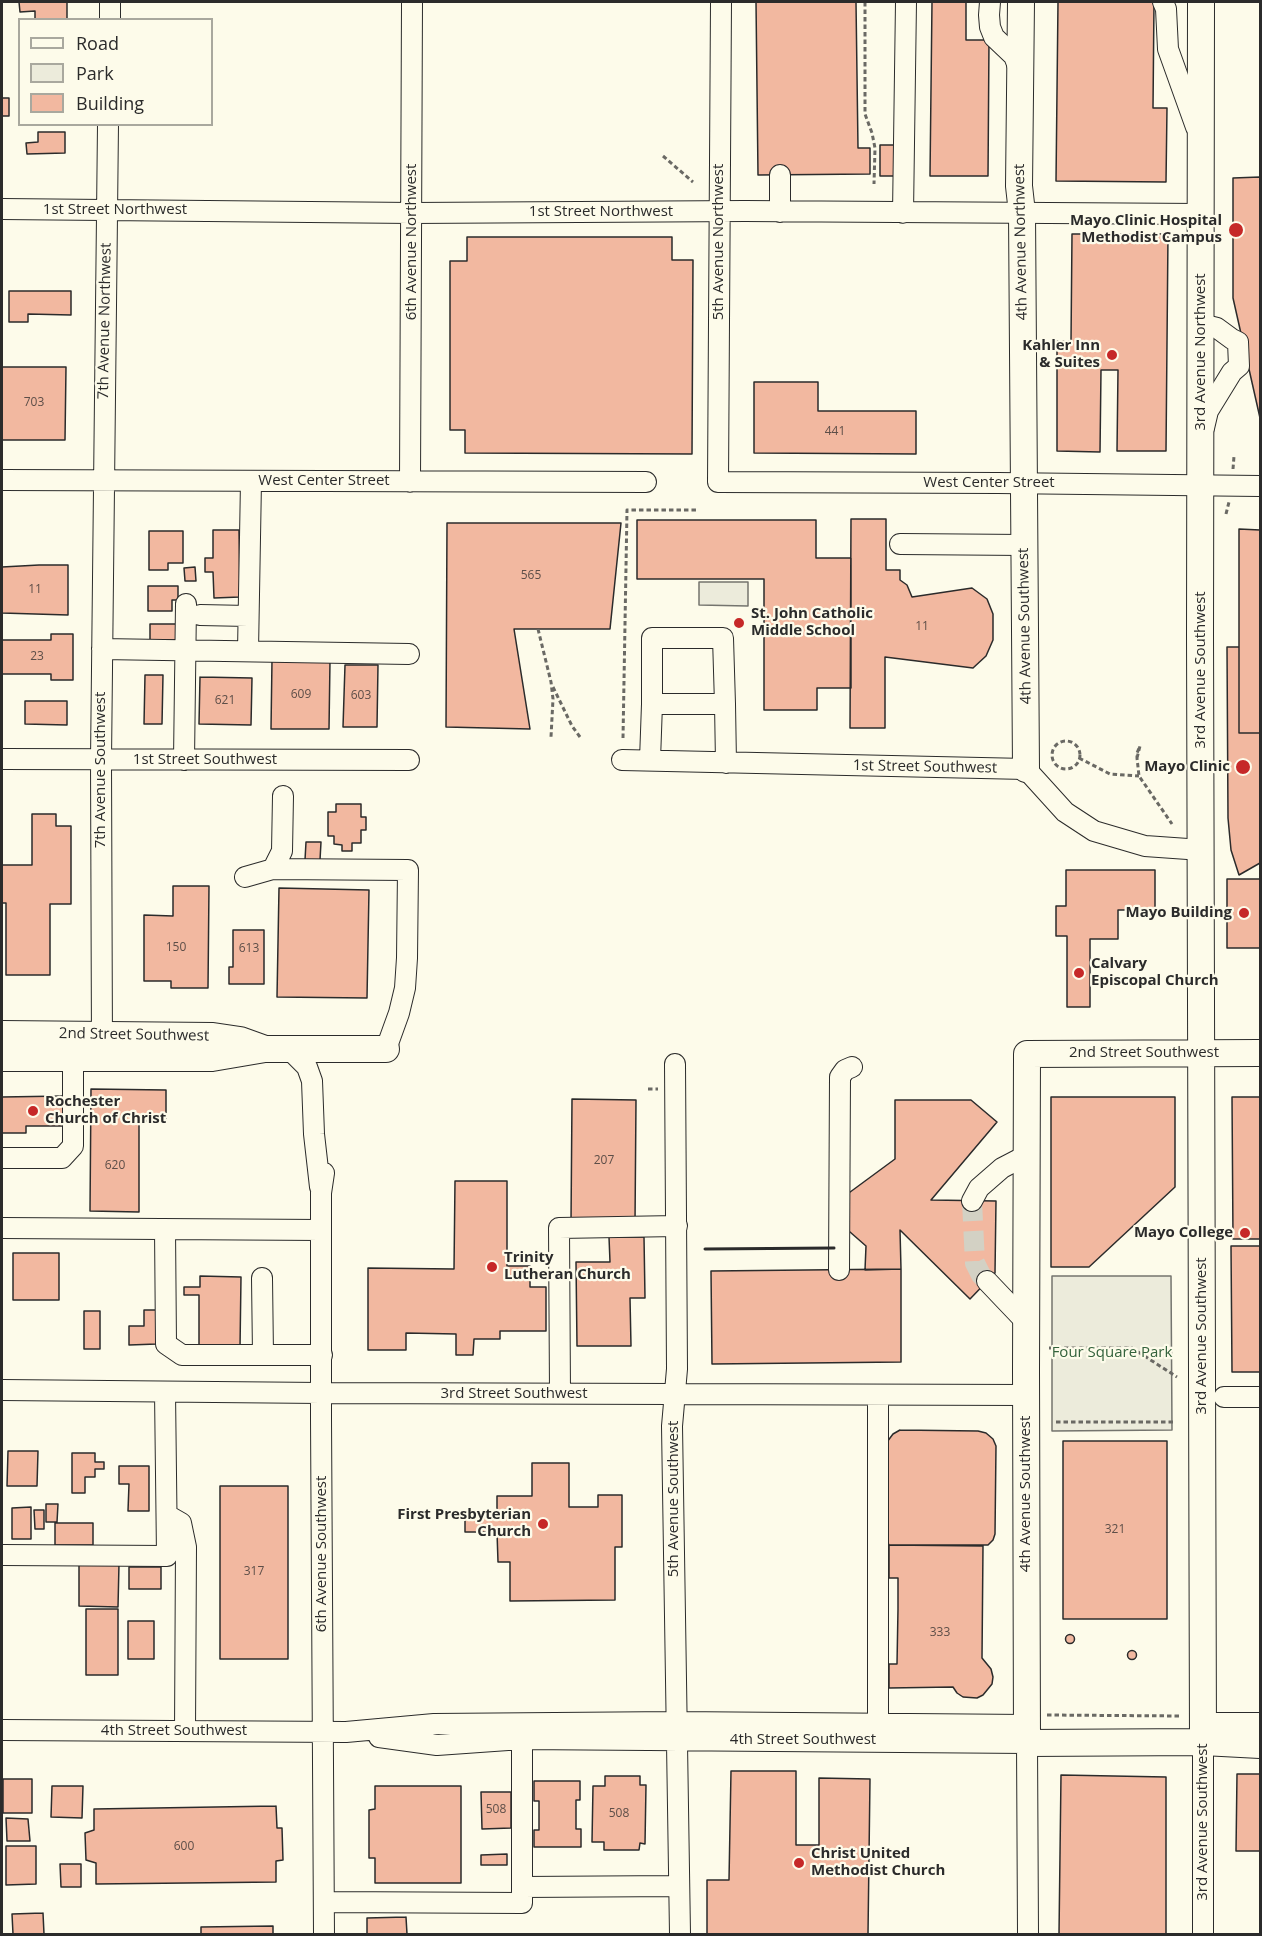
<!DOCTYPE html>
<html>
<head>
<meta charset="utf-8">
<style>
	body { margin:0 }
	#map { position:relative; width:1262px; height:1936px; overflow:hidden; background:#fdfbea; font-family:"Open Sans",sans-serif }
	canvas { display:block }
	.frame { position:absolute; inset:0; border:3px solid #2b2b2b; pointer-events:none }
	.legend { position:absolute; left:18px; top:18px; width:195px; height:108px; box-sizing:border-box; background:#fdfbea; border:2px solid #a9a89e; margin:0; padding:8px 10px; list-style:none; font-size:18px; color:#2b2b2b }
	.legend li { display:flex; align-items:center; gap:12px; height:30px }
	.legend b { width:30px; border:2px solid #a9a89e }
</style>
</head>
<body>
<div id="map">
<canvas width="1262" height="1936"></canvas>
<div class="frame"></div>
<ul class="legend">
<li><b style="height:8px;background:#fdfbea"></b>Road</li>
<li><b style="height:16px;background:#ecebdb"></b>Park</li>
<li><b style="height:16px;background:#f2b8a0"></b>Building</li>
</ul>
</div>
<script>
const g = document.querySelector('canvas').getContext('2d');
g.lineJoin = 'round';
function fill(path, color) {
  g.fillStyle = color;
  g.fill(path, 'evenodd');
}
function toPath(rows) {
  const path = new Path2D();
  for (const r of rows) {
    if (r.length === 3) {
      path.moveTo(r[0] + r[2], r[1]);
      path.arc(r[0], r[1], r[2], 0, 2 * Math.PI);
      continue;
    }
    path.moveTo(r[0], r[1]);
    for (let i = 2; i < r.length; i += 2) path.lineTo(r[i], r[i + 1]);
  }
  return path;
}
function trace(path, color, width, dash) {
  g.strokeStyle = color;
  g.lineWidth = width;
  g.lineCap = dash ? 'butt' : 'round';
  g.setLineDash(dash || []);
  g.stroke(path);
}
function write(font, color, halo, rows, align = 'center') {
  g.font = font + ' "Open Sans",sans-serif';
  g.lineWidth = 4.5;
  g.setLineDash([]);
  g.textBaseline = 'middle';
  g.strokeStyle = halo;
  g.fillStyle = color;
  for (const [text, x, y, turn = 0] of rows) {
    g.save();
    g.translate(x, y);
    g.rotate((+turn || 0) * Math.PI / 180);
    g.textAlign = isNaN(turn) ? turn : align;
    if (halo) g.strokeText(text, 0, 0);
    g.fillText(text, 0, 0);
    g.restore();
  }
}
const green = toPath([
	[699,582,748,582,748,606,699,605,699,582],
	[1052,1276,1171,1276,1172,1430,1052,1431,1052,1276]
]);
fill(green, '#ecebdb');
trace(green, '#74746e', 1.5);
const building = toPath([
	[19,2,67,2,67,19,35,19,35,11,20,12,19,2],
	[756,2,856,2,858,148,870,148,870,174,758,175,756,2],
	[932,2,966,2,966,40,989,40,988,176,930,176,932,2],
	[1058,2,1154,2,1153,108,1167,108,1166,182,1056,181,1058,2],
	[2,98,9,98,9,116,2,116,2,98],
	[38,132,65,132,65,153,27,154,26,143,38,142,38,132],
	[880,145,898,145,898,176,880,176,880,145],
	[1260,177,1260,418,1233,298,1233,178,1260,177],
	[1072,234,1168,234,1166,451,1117,451,1118,370,1101,370,1100,452,1057,451,1057,341,1071,341,1072,234],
	[467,237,672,237,672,260,693,260,692,454,465,453,465,430,450,430,450,261,467,261,467,237],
	[9,291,71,291,71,315,28,314,28,322,9,322,9,291],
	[2,367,66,367,65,440,2,440,2,367],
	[754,382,818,382,818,411,916,411,916,454,754,453,754,382],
	[851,519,886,519,886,570,900,570,900,580,907,585,912,597,972,588,987,599,993,614,993,640,986,656,973,668,885,657,885,728,850,728,851,519],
	[637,520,816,520,816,558,851,558,851,688,817,688,817,710,764,710,764,579,637,579,637,520],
	[447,523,621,523,610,629,514,629,530,729,446,727,447,523],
	[1239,529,1260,530,1260,733,1239,733,1239,529],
	[213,530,239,530,240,597,214,598,213,572,205,572,205,558,213,558,213,530],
	[149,531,183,531,183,563,168,563,168,570,149,570,149,531],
	[39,565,68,565,68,615,2,613,2,567,39,565],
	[195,567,196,581,185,581,184,568,195,567],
	[148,586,178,586,178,600,172,600,172,611,148,611,148,586],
	[150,624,178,624,178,640,150,640,150,624],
	[51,634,73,634,73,680,51,680,51,674,2,674,2,640,51,640,51,634],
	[1227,647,1239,647,1239,733,1260,733,1260,863,1239,875,1231,850,1228,818,1227,647],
	[272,660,330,661,329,729,271,729,272,660],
	[345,665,378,665,377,727,343,727,345,665],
	[145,675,163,675,162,724,144,724,145,675],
	[200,677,252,678,251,725,199,724,200,677],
	[25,701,67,701,67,725,25,724,25,701],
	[336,804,361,804,361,817,366,817,366,830,361,830,361,843,352,843,352,851,342,851,342,845,334,844,334,836,328,836,328,812,336,812,336,804],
	[32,814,56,814,56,826,71,826,71,904,50,904,50,975,6,975,6,903,2,903,2,865,32,865,32,814],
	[306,842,321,842,320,860,305,860,306,842],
	[1066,870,1155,870,1155,910,1118,910,1118,939,1090,939,1090,1007,1067,1007,1067,936,1056,936,1056,906,1066,906,1066,870],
	[1227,879,1260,879,1260,948,1227,948,1227,879],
	[173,886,209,886,208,988,171,988,171,981,144,981,144,915,173,916,173,886],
	[279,888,369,890,367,998,277,997,279,888],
	[233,930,264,930,264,984,229,984,229,967,233,967,233,930],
	[91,1089,166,1090,166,1121,139,1121,139,1212,90,1211,91,1089],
	[64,1096,64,1126,26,1126,26,1133,2,1133,2,1097,64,1096],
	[1051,1097,1175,1097,1175,1187,1089,1267,1051,1267,1051,1097],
	[1232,1097,1260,1097,1260,1239,1233,1239,1232,1097],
	[572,1099,636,1100,635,1223,571,1222,572,1099],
	[895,1100,971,1100,997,1122,931,1200,996,1201,995,1273,970,1299,900,1230,901,1269,865,1270,866,1246,842,1225,842,1198,895,1159,895,1100],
	[455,1181,507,1181,507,1266,530,1266,530,1287,546,1287,546,1331,500,1331,500,1339,474,1339,473,1355,456,1355,456,1334,406,1333,406,1350,368,1350,368,1268,454,1269,455,1181],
	[609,1237,644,1237,645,1298,630,1298,631,1346,577,1346,576,1262,610,1262,609,1237],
	[1231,1246,1260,1246,1260,1372,1232,1372,1231,1246],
	[13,1253,59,1253,59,1300,13,1300,13,1253],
	[901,1269,901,1362,712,1364,711,1271,901,1269],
	[200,1276,241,1277,240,1348,199,1347,199,1295,184,1295,184,1287,200,1287,200,1276],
	[144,1310,156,1310,157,1344,129,1345,129,1326,144,1326,144,1310],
	[84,1311,100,1311,100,1349,84,1349,84,1311],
	[900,1430,978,1431,986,1433,993,1439,996,1446,995,1534,993,1540,988,1545,889,1545,886,1538,887,1442,893,1434,900,1430],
	[1063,1441,1167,1441,1167,1619,1063,1619,1063,1441],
	[8,1451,38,1451,37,1486,7,1486,8,1451],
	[72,1453,95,1453,95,1462,104,1462,104,1469,95,1469,95,1477,85,1477,85,1493,72,1493,72,1453],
	[532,1463,569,1463,569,1507,598,1507,598,1495,622,1495,622,1547,615,1547,615,1600,510,1601,510,1562,498,1562,497,1532,465,1532,465,1515,497,1515,497,1496,532,1496,532,1463],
	[119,1466,149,1466,149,1511,128,1511,129,1484,119,1484,119,1466],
	[220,1486,288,1486,288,1659,220,1659,220,1486],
	[46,1504,58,1504,57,1522,46,1522,46,1504],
	[31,1507,31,1539,12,1539,12,1508,31,1507],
	[34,1510,44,1510,44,1529,35,1529,34,1510],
	[55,1523,93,1523,93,1545,55,1545,55,1523],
	[889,1545,983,1546,982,1658,991,1669,993,1677,992,1684,983,1695,977,1698,963,1697,957,1693,953,1687,889,1688,889,1664,897,1664,898,1609,898,1578,889,1578,889,1545],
	[79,1564,119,1564,118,1607,79,1606,79,1564],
	[129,1567,161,1567,161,1589,129,1589,129,1567],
	[86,1609,118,1609,118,1675,86,1675,86,1609],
	[128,1621,154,1621,154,1659,128,1659,128,1621],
	[1070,1639,4.5],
	[1132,1655,4.5],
	[731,1771,796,1771,796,1845,819,1845,819,1778,870,1779,868,1934,707,1934,707,1880,729,1880,731,1771],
	[1237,1774,1260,1774,1260,1851,1236,1851,1237,1774],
	[1061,1775,1166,1777,1166,1934,1059,1934,1061,1775],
	[605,1776,640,1776,640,1785,646,1785,645,1844,640,1843,639,1850,604,1850,604,1842,592,1842,593,1786,605,1786,605,1776],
	[3,1779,32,1779,32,1813,3,1813,3,1779],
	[534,1781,580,1781,580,1800,576,1800,576,1829,581,1829,581,1847,534,1847,534,1830,539,1830,539,1801,534,1801,534,1781],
	[52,1786,83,1786,82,1818,51,1817,52,1786],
	[375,1786,461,1786,461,1883,375,1883,375,1858,369,1858,369,1810,375,1809,375,1786],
	[481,1792,511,1792,511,1828,482,1829,481,1792],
	[276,1806,277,1828,282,1828,283,1860,276,1861,276,1882,96,1884,96,1863,86,1860,85,1833,94,1830,94,1809,276,1806],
	[6,1818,28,1819,30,1841,7,1841,6,1818],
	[6,1846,36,1846,36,1884,6,1885,6,1846],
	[507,1854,507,1865,481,1865,481,1855,507,1854],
	[60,1864,81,1864,81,1887,61,1887,60,1864],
	[43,1913,44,1934,13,1934,12,1914,43,1913],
	[406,1917,407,1934,367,1934,367,1918,406,1917],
	[273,1926,273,1934,201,1934,201,1927,273,1926]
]);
fill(building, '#f2b8a0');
trace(building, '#2b2b2b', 1.5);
trace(toPath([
	[972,1201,975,1263,981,1275,987,1281]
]), '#d3d1c4', 20, [20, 10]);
const minor = toPath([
	[721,2,718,482,998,483,1260,486],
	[990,2,989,15,990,27,994,37,1014,56,1020,72],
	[1163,2,1166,9,1168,49,1196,127],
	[110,20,110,2],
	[780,175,780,212],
	[2,209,412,213,745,211,1201,214],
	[903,213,906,2],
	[1201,324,1217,328,1232,339,1238,342,1239,366,1232,372,1208,411,1204,428],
	[2,480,646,482],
	[410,482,412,2],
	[900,544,1024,545],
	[200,615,248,616],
	[102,649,409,654],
	[248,651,251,481],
	[652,704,652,638,723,638,725,704],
	[2,759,409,760],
	[184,760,186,604],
	[622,760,1026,769,1065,812,1094,831,1145,846,1202,850],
	[650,760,652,704,725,704,726,763],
	[273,869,408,870,407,958,405,988,399,1013,386,1049],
	[245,877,273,869,282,851,283,796],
	[102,1049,101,760,108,124],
	[289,1049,307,1067,312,1081,314,1134,320,1187],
	[675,1064,677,1369,672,1426,680,1934],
	[2,1158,62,1158,73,1146,73,1058],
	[324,1173,321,1193,321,1419,324,1934],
	[972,1201,979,1188,1002,1168,1027,1155],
	[2,1228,321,1230],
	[165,1229,166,1344,182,1355,322,1355],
	[839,1270,840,1077,845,1070,852,1067],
	[262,1278,263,1355],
	[987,1281,1027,1323],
	[2,1390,321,1393,1026,1395],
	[560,1393,559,1228,677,1226],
	[878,1395,878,1724],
	[1224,1397,1260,1397],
	[167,1515,181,1523,186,1547,185,1731],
	[2,1555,167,1556,165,1392],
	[2,1730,346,1732,434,1724,676,1722,1027,1725],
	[379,1737,437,1745,522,1739,1027,1743,1028,1934],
	[1203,1742,1203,1934],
	[522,1887,679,1886],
	[324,1902,522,1903,522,1739]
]);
const major = toPath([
	[1021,2,1019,186,1022,213,1026,769],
	[1201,2,1200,633,1203,1742],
	[2,1034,213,1036,240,1040,265,1049],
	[1260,1053,1027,1054,1026,1370,1027,1743,1203,1742,1260,1745],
	[2,1058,212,1058,265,1049,386,1049],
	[1207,1726,1260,1726]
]);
trace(minor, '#2b2b2b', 22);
trace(major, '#2b2b2b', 28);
trace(toPath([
	[865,2,865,114,872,133,875,148,874,184],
	[663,156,693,182],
	[1233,469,1234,456],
	[1226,514,1229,502],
	[538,629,551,682,553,699,551,737],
	[553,687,572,726,580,737],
	[623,738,627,510,698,510],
	[1066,755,14],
	[1079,758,1110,774,1139,776],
	[1137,758,1140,746,1137,753,1137,758,1139,776,1172,824],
	[648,1089,658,1089],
	[1049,1348,1132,1348,1177,1377],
	[1056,1422,1176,1422],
	[1047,1715,1181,1716]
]), '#6a6964', 3, [4.5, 3]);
trace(minor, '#fdfbea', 20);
trace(major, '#fdfbea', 26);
trace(toPath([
	[705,1249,834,1248]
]), '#2b2b2b', 3);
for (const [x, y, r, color] of [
	[1236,230,8,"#c62828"],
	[1112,355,6,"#c62828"],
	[739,623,6,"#c62828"],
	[1243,767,8,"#c62828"],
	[1244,913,6,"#c62828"],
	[1079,973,6,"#c62828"],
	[33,1111,6,"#c62828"],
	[1245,1233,6,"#c62828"],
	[492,1267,6,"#c62828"],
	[543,1524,6,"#c62828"],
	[799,1863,6,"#c62828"]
]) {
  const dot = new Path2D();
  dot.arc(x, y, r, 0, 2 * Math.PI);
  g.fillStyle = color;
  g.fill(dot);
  trace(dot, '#fdfbea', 2);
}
write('12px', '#5d4e48', null, [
	["703",34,403],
	["441",835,432],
	["565",531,576],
	["11",35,590],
	["11",922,627],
	["23",37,657],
	["609",301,695],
	["603",361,696],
	["621",225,701],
	["150",176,948],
	["613",249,949],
	["207",604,1161],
	["620",115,1166],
	["321",1115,1530],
	["317",254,1572],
	["333",940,1633],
	["508",496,1810],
	["508",619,1814],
	["600",184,1847]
]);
write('15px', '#2b2b2b', '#fdfbea', [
	["1st Street Northwest",115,210],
	["1st Street Northwest",601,212],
	["6th Avenue Northwest",412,242,-90],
	["5th Avenue Northwest",719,242,-90],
	["4th Avenue Northwest",1021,242,-91],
	["7th Avenue Northwest",105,321,-89],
	["3rd Avenue Northwest",1201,352,-90],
	["West Center Street",324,481],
	["West Center Street",989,483],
	["4th Avenue Southwest",1025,626,-91],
	["3rd Avenue Southwest",1201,670,-90],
	["1st Street Southwest",205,760],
	["1st Street Southwest",925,767,1],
	["7th Avenue Southwest",101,770,-90],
	["2nd Street Southwest",134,1035,1],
	["2nd Street Southwest",1144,1053],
	["3rd Avenue Southwest",1202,1336,-90],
	["3rd Street Southwest",514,1394],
	["4th Avenue Southwest",1026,1494,-90],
	["5th Avenue Southwest",674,1499,-90],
	["6th Avenue Southwest",322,1554,-90],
	["4th Street Southwest",174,1731],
	["4th Street Southwest",803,1740],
	["3rd Avenue Southwest",1203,1822,-90]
]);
write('bold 15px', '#2b2b2b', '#fdfbea', [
	["Mayo Clinic Hospital",1222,221],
	["Methodist Campus",1222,238],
	["Kahler Inn",1100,346],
	["& Suites",1100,363],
	["St. John Catholic",751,614,"left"],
	["Middle School",751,631,"left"],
	["Mayo Clinic",1230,767],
	["Mayo Building",1232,913],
	["Calvary",1091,964,"left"],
	["Episcopal Church",1091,981,"left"],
	["Rochester",45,1102,"left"],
	["Church of Christ",45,1119,"left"],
	["Mayo College",1233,1233],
	["Trinity",504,1258,"left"],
	["Lutheran Church",504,1275,"left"],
	["First Presbyterian",531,1515],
	["Church",531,1532],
	["Christ United",811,1854,"left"],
	["Methodist Church",811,1871,"left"]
], 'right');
write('15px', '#34623c', '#fdfbea', [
	["Four Square Park",1112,1353]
]);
</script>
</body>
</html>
